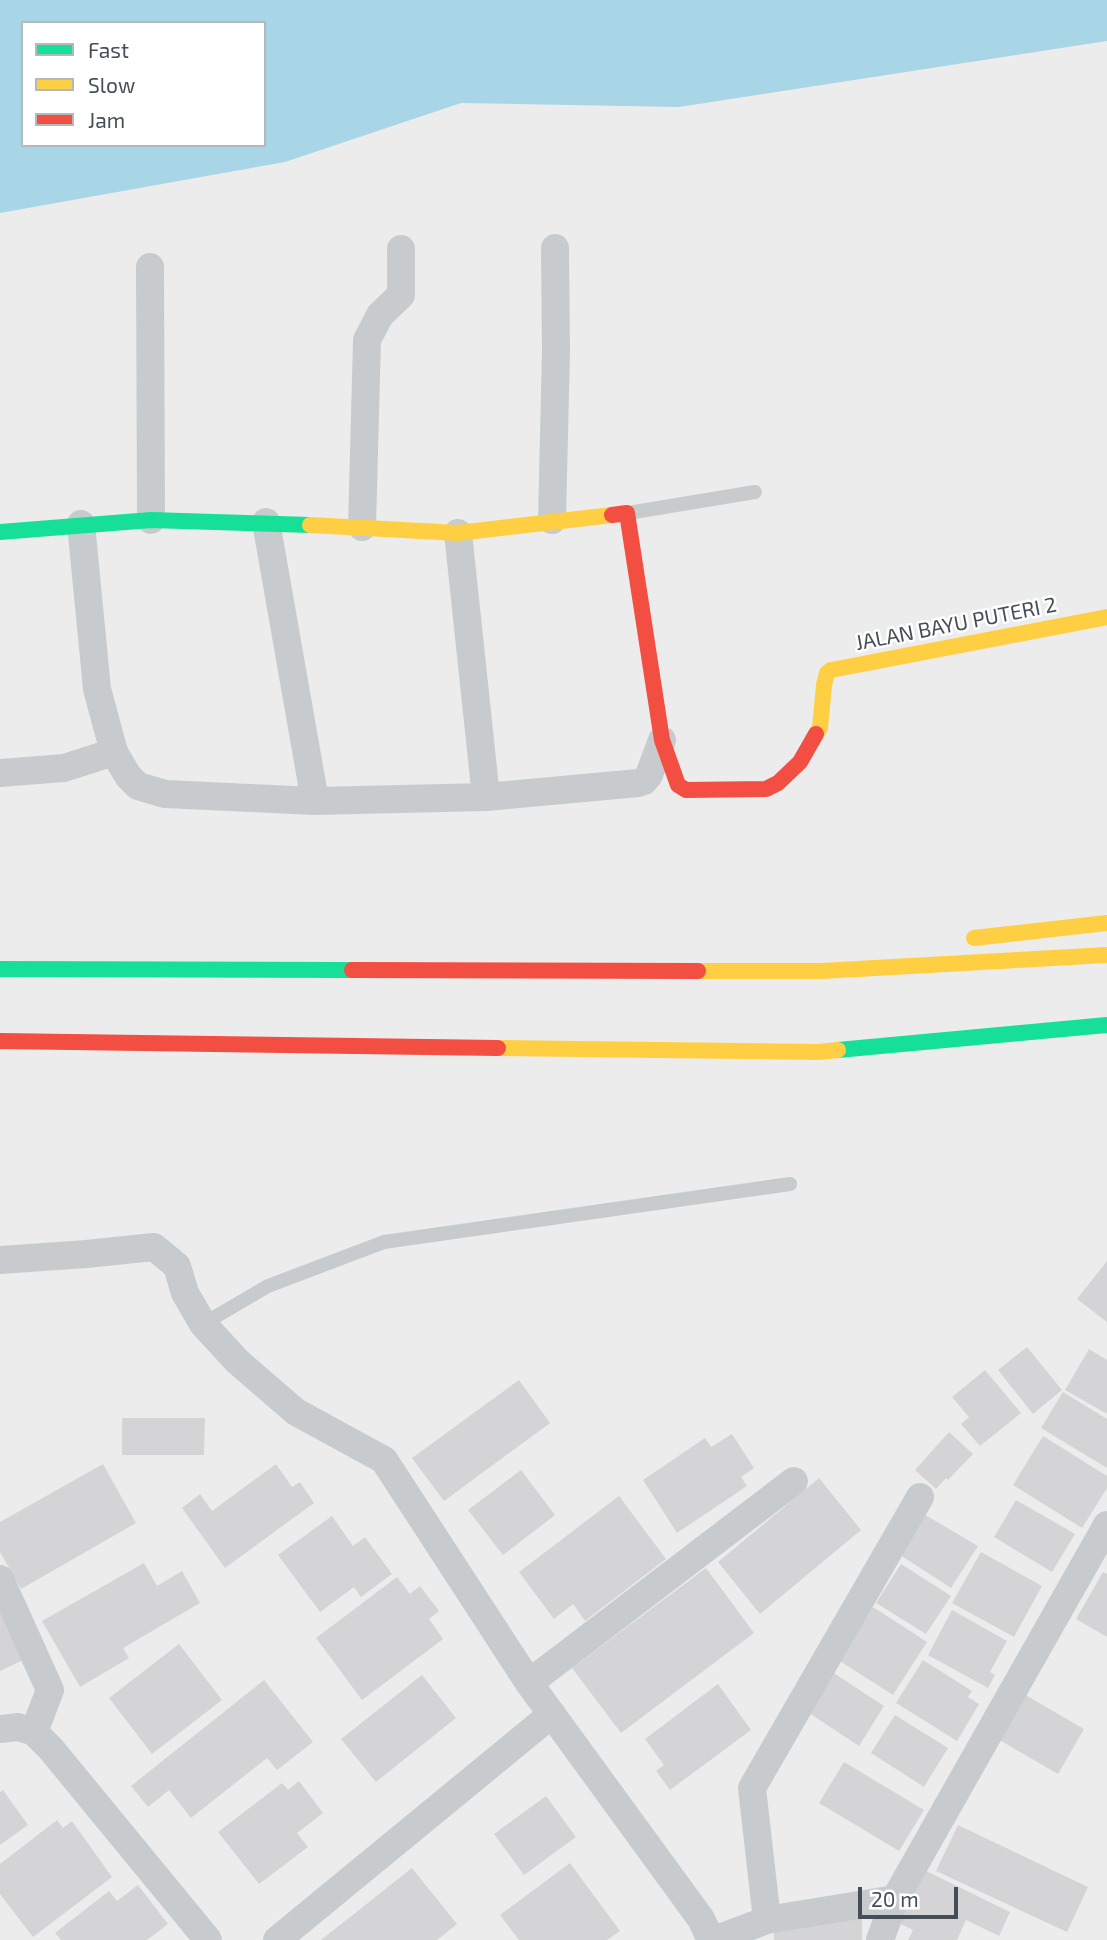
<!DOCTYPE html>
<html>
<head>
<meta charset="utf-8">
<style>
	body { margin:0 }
	#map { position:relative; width:1107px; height:1940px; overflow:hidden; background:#edecec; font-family:"Exo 2",sans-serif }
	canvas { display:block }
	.legend { position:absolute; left:21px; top:21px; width:245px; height:126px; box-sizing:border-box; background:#fff; border:2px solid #b5b8bc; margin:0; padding:9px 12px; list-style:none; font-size:21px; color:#454e57 }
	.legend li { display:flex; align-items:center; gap:14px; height:35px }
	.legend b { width:35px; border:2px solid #b5b8bc }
	.scale { position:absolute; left:858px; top:1887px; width:100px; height:32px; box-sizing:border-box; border:4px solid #454e57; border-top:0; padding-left:9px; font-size:21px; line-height:24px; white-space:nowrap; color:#454e57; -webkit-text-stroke:5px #fff; paint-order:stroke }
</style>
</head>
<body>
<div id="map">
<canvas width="1107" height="1940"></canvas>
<ul class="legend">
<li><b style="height:9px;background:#16e098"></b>Fast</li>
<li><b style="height:9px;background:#ffcf43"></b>Slow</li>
<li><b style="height:9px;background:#f24e42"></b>Jam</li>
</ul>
<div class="scale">20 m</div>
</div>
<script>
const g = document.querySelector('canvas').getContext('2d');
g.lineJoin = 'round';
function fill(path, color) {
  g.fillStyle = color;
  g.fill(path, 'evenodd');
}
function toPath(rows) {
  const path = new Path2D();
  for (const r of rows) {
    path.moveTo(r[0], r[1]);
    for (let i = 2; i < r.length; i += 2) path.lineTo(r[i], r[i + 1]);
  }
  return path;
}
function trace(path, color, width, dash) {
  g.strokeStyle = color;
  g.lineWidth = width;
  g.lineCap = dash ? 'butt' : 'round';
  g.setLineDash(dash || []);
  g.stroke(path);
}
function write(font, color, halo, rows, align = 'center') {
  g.font = font + ' "Exo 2",sans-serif';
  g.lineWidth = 5;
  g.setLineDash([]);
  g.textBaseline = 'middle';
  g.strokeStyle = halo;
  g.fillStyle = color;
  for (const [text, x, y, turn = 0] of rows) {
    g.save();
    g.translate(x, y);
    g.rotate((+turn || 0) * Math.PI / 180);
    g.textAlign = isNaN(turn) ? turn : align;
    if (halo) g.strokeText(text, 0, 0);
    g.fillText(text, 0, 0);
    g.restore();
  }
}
fill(toPath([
	[0,0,1107,0,1107,41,679,107,461,103,285,162,0,213],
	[23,23,264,23,264,145,23,145]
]), '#a9d6e6');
fill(toPath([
	[1107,1261,1107,1322,1077,1299],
	[1027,1347,1062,1390,1033,1414,998,1370],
	[1089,1349,1107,1360,1107,1414,1065,1390],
	[985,1370,1021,1413,980,1446,961,1424,969,1417,952,1397],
	[519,1380,550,1423,444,1501,412,1458],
	[1063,1392,1107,1419,1107,1468,1041,1428],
	[122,1418,205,1418,204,1455,122,1455],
	[949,1432,973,1454,948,1480,946,1478,936,1489,915,1470],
	[732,1434,754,1468,741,1477,747,1486,677,1533,643,1480,705,1438,711,1447],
	[1043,1436,1107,1476,1107,1488,1082,1528,1013,1485],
	[103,1464,136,1523,21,1589,0,1552,0,1522],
	[276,1464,292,1487,300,1482,314,1503,225,1568,182,1508,200,1494,212,1511],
	[521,1470,555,1515,503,1555,468,1510],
	[819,1478,861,1530,760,1614,718,1562],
	[619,1496,666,1559,585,1621,573,1604,554,1619,519,1572],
	[1016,1500,1075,1534,1052,1572,994,1537],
	[922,1513,978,1546,951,1588,897,1553],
	[332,1516,353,1546,365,1537,392,1574,361,1597,354,1587,320,1612,278,1555],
	[981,1552,1042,1586,1014,1637,952,1603],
	[144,1563,157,1586,182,1571,200,1603,123,1648,129,1658,80,1687,42,1621],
	[901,1564,951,1596,926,1634,876,1603],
	[706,1568,754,1633,621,1733,572,1668],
	[1103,1572,1107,1574,1107,1637,1076,1619],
	[397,1577,410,1594,420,1586,439,1611,429,1619,443,1639,362,1700,316,1638],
	[873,1607,927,1642,893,1695,838,1660],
	[952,1610,1007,1641,990,1672,995,1675,988,1688,928,1655],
	[0,1611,23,1660,0,1671],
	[179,1644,222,1700,152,1754,109,1698],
	[923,1660,972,1691,968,1697,979,1704,957,1741,896,1703],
	[832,1672,884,1706,859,1746,806,1711],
	[422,1675,456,1718,376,1782,341,1739],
	[264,1680,313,1742,277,1770,267,1758,191,1818,169,1790,148,1807,131,1786],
	[718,1684,751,1730,670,1790,656,1771,664,1765,645,1739],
	[1022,1693,1084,1729,1058,1774,996,1738],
	[895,1715,948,1748,924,1787,871,1753],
	[844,1762,924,1810,899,1851,819,1803],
	[299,1781,323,1813,297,1833,308,1847,259,1884,218,1832,282,1783,288,1790],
	[3,1790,28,1825,0,1845,0,1792],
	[546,1796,576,1837,524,1875,494,1834],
	[57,1820,63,1828,72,1821,112,1877,33,1937,0,1894,0,1864],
	[958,1825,1088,1887,1067,1932,936,1871],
	[570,1863,620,1931,607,1940,519,1940,500,1915],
	[412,1868,457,1924,437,1940,321,1940],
	[920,1868,1010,1912,999,1936,966,1920,957,1940,908,1940,913,1930,895,1921],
	[138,1885,168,1924,147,1940,61,1940,55,1933,109,1891,117,1901],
	[862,1916,862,1940,774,1940,774,1917]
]), '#d4d4d6');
trace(toPath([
	[628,513,755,492],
	[203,1324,268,1286,384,1242,790,1184]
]), '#c8cbcd', 14);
trace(toPath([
	[150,267,151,520],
	[552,520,556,351,555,248],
	[266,522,315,801],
	[81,524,97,689,114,752,128,776,138,786,165,794,315,801,486,797,638,783,644,781,649,775,662,740],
	[362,527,367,340,380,315,401,295,401,249],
	[458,533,486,797],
	[0,773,64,768,114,752],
	[0,1260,86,1254,154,1247,177,1266,185,1293,203,1324,237,1361,296,1412,384,1460,529,1683,701,1919,711,1940],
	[0,1579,50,1690,34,1732],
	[529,1683,794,1481],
	[0,1729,18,1727,34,1732,51,1749,208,1940],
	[767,1920,895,1899],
	[277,1940,552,1714],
	[714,1940,767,1920,752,1788,920,1497],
	[880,1940,895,1899,1107,1525]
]), '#c8cbcd', 28);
trace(toPath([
	[0,532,151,520,310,525],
	[0,969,352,970],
	[838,1050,1107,1025]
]), '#16e098', 16);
trace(toPath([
	[310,525,458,533,612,515],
	[816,734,820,728,824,685,827,673,831,670,1107,617],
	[974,938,1107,923],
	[698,971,822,971,1107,955],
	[498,1048,819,1052,838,1050]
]), '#ffcf43', 16);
trace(toPath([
	[612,515,627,513,662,740,678,785,686,790,766,789,778,783,800,762,816,734],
	[352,970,698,971],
	[0,1041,498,1048]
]), '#f24e42', 16);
write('21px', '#454e57', '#fff', [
	["JALAN BAYU PUTERI 2",956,624,-11]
]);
</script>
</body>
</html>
